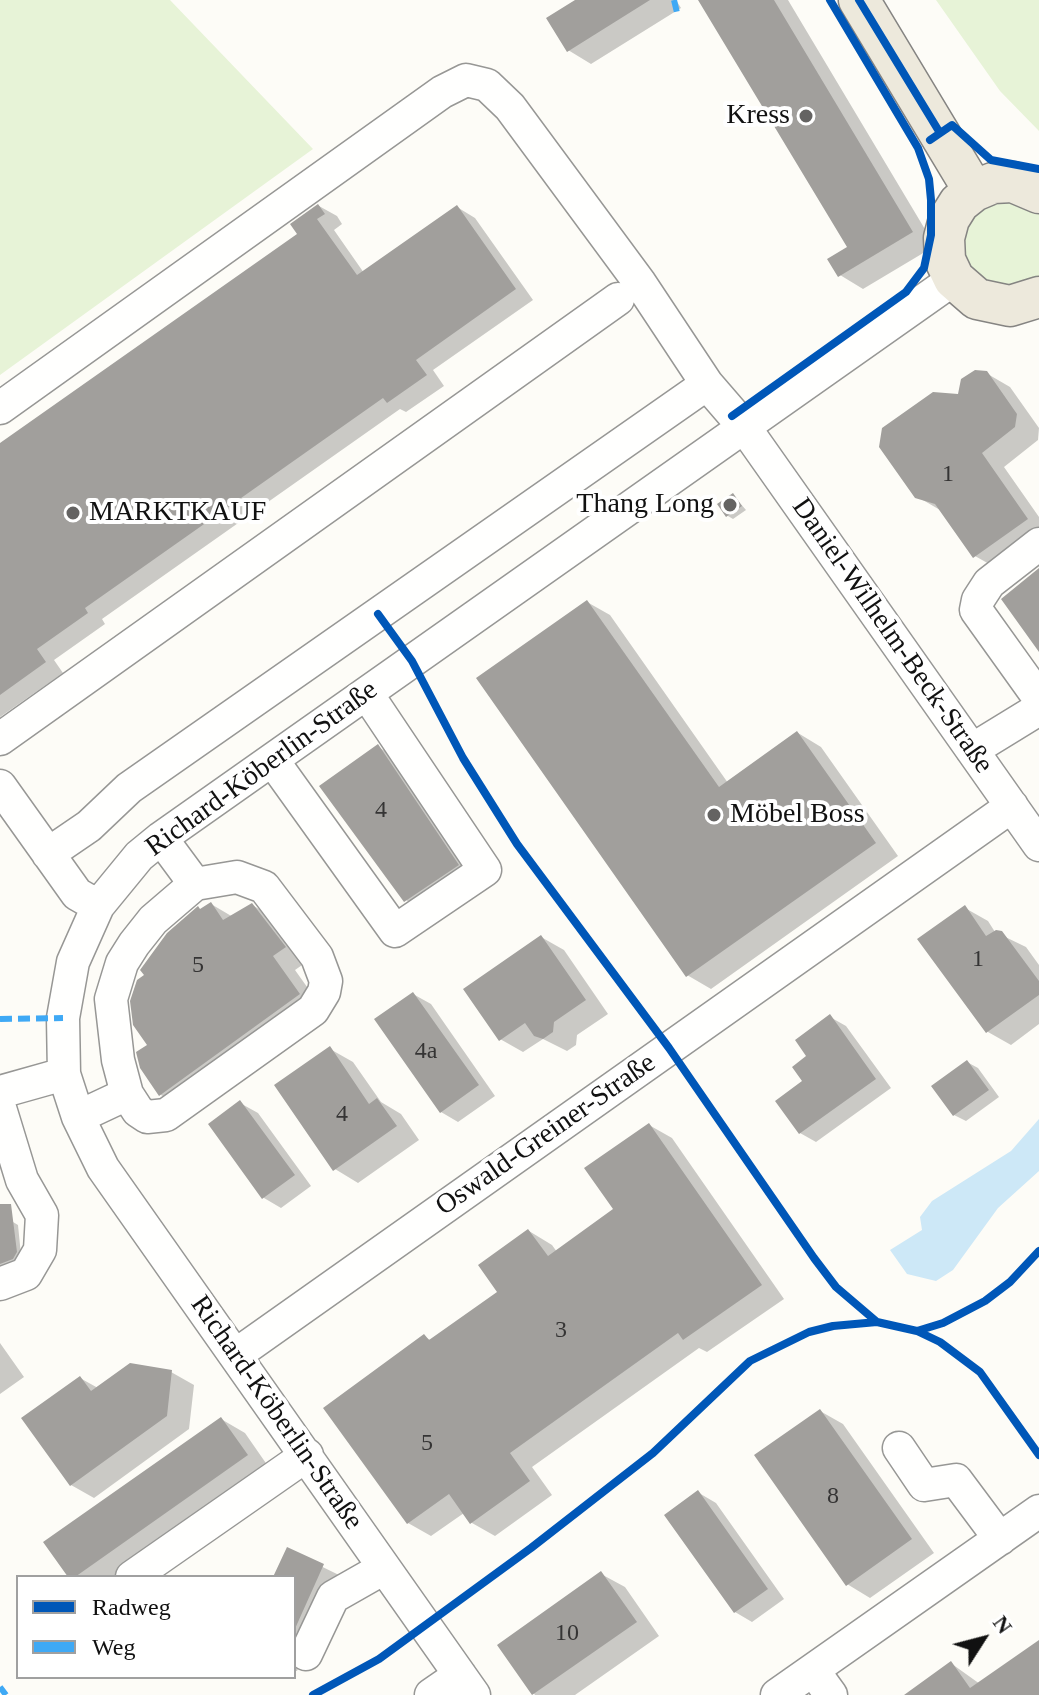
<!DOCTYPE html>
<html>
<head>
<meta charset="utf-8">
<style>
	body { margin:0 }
	#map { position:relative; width:1039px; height:1695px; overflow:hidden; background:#fdfcf7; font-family:"Times New Roman",serif }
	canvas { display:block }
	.legend { position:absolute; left:16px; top:1575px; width:280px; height:104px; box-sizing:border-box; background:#fff; border:2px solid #a0a0a0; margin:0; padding:10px 14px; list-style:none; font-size:24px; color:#111 }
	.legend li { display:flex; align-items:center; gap:16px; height:40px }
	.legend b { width:40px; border:2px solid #a0a0a0 }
	.north { position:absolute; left:943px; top:1599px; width:80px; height:80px; -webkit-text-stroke:6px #fff; paint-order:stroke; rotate:54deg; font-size:22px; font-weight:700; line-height:32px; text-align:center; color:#111 }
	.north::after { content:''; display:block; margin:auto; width:28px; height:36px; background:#111; clip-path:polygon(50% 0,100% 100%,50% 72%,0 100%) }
</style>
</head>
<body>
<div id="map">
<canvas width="1039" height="1695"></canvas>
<ul class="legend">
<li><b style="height:10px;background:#0057b8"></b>Radweg</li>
<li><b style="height:10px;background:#3fa9f5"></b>Weg</li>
</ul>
<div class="north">N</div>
</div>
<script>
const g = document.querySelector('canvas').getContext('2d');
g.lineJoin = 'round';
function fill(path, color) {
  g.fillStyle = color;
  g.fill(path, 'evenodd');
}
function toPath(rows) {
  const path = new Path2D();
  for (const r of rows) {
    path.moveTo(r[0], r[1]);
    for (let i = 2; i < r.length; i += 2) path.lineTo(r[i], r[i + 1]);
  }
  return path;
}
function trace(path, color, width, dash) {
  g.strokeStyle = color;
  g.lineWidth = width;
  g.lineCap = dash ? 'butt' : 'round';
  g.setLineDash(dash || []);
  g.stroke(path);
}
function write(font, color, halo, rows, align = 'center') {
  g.font = font + ' "Times New Roman",serif';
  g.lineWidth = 8;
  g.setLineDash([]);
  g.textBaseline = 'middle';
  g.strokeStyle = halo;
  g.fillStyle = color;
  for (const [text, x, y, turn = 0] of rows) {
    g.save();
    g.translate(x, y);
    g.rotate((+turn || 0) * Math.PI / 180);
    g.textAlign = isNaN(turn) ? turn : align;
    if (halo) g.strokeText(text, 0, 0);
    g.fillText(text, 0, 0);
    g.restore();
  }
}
fill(toPath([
	[0,0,170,0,313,149,0,375],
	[936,0,1039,0,1039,131,1000,91],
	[996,198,1039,210,1039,279,998,291,964,266,963,224]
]), '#e7f3d7');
fill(toPath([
	[1039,1119,1039,1171,998,1208,953,1270,936,1281,907,1274,890,1250,922,1230,920,1217,932,1201,1011,1151]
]), '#cde8f7');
fill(toPath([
	[579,0,676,0,681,8,591,64,568,50],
	[701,0,788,0,935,246,863,289,840,275,849,248],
	[319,206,337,216,342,224,334,230,364,273,457,207,475,218,533,300,433,370,444,386,406,412,400,409,102,619,105,624,54,660,63,673,0,717,0,445,300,234],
	[986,373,1010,387,1039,428,1038,440,1004,467,1039,517,1039,540,998,569,975,556,940,510,916,496,960,396],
	[733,495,746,510,733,519,728,516],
	[587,602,610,615,728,783,798,733,821,747,898,856,711,989,687,975],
	[378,747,401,760,481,879,429,914,406,900],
	[211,904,233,917,252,905,276,919,308,961,295,970,322,1008,184,1108,161,1095,142,1068,202,910],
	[965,908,988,921,995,932,1026,947,1039,965,1039,1024,1011,1045,988,1032],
	[541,937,564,950,608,1014,577,1035,576,1045,567,1051,543,1039,523,1052,500,1039],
	[413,994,431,1004,495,1096,458,1122,441,1112],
	[830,1017,846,1026,891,1088,816,1142,800,1133,805,1082,809,1056],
	[330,1049,353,1062,381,1102,401,1114,419,1140,358,1183,335,1169],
	[967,1062,978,1068,999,1097,966,1121,954,1115],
	[240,1103,258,1113,311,1186,281,1208,264,1198],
	[649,1125,672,1138,784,1299,707,1352,699,1348,532,1467,552,1495,495,1536,472,1523,464,1513,431,1536,408,1523,425,1337,432,1341,500,1292,529,1231,552,1245,557,1252,616,1210],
	[13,1222,18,1225,21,1255,18,1261,0,1270,0,1224],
	[0,1343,24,1377,0,1394],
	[171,1372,194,1385,189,1429,94,1498,71,1485,80,1378,98,1388],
	[820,1411,843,1424,934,1553,870,1598,847,1584],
	[221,1419,245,1433,270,1469,117,1577,71,1577],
	[699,1493,716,1503,784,1599,752,1622,735,1612],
	[288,1550,341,1576,297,1671,294,1671,294,1577,275,1577],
	[601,1574,625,1587,659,1636,575,1695,535,1695,499,1645],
	[1039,1642,1039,1695,907,1695,952,1664,980,1684]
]), '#0003');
fill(toPath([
	[575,0,650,0,567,52,546,18],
	[698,0,774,0,913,232,838,277,827,259,847,247],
	[318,204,325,214,317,219,357,275,457,205,516,289,416,360,427,375,387,403,383,398,85,608,88,613,37,649,46,662,0,695,0,443,297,234,290,224],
	[975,370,987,371,1017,414,1015,427,982,453,1028,519,973,558,935,504,915,498,879,447,882,428,933,392,958,394,961,379],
	[733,493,742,506,726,517,717,504],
	[1039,568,1039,652,1001,599],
	[587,600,719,787,797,731,876,843,686,977,476,678],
	[378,744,459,865,404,902,319,786],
	[211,902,223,920,252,903,286,947,273,956,300,994,159,1096,140,1068,136,1052,147,1045,133,1025,130,1001,137,980,144,975,140,970,167,933,198,906,200,909],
	[965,905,986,936,996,930,1002,931,1039,981,1039,995,986,1033,917,939],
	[541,935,586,1000,554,1022,553,1032,543,1039,534,1036,525,1023,499,1041,463,989],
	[413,992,479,1085,440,1113,374,1019],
	[830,1014,876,1079,799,1134,775,1101,802,1081,792,1067,806,1056,795,1040],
	[330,1046,369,1104,377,1098,397,1126,333,1171,274,1085],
	[967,1060,989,1090,953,1116,931,1086],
	[240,1100,295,1175,262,1199,208,1124],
	[649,1123,762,1285,683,1340,678,1333,510,1453,530,1481,470,1524,449,1494,407,1524,323,1408,424,1334,429,1340,497,1292,478,1265,528,1229,548,1256,613,1209,584,1168],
	[0,1204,11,1204,17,1252,13,1259,0,1264],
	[130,1363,172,1370,167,1416,70,1486,21,1418,80,1376,91,1391],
	[820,1409,912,1539,846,1586,754,1455],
	[221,1417,248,1455,75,1577,68,1577,43,1542],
	[698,1490,768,1589,734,1613,664,1515],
	[287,1547,324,1564,294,1631,294,1577,273,1577],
	[601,1571,637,1622,532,1695,497,1645],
	[1039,1640,1039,1695,904,1695,951,1661,970,1688]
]), '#a19f9c');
const minor = toPath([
	[0,408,442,92,466,80,487,85,510,107,640,283,707,384,745,428,1039,845],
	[1039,544,989,583,978,600,976,610,1039,698],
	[0,739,618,299],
	[972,750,1039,709],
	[273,761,395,931,485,870,367,694],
	[0,786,77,894,98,906],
	[161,838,195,884,153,920,134,944,122,963,111,999,118,1060,127,1094,138,1111,147,1117,166,1115,313,1010,324,992,326,981,317,957,264,887,237,877,195,884],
	[48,854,89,826,129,788,707,384],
	[0,1092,64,1074],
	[0,1108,22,1180,42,1215,40,1250,26,1274,0,1284],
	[78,1117,127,1094],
	[237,1354,1012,806],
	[899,1448,924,1485,956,1480,1000,1539],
	[132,1577,307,1455],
	[306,1654,333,1597,384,1568],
	[813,1670,831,1695],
	[431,1695,460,1675],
	[474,1695,103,1168,78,1117,64,1074,63,1018,73,962,98,906,139,856,161,838,954,279],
	[777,1695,1039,1511]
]);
const major = toPath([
	[859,0,974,191],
	[1039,193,1013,182,993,183,974,191,959,203,949,219,944,238,945,260,954,279,977,299,1010,306,1039,297]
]);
trace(minor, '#979795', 35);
trace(major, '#858482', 43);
trace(minor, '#fffffe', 32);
trace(major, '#ede9dc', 40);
trace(toPath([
	[674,0,678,17],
	[0,1019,63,1018],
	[0,1687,6,1695]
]), '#3fa9f5', 6, [12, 6]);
trace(toPath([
	[859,0,940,133],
	[930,140,952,125,991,160,1039,169],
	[732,416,906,292,924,268,931,235,931,200,929,179,918,148,830,0],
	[378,614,412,661,463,758,517,844,669,1048,814,1258,836,1287,877,1322],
	[917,1331,943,1323,985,1301,1010,1282,1039,1251],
	[313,1695,379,1659,531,1548,653,1453,750,1361,809,1332,833,1326,877,1322,917,1331,940,1342,980,1372,1039,1455]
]), '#0057b8', 8);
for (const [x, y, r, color] of [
	[806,116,8,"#646362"],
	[730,505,8,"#646362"],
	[73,513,8,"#646362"],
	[714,815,8,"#646362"]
]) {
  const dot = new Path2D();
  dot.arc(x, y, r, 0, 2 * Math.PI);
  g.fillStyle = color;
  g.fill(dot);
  trace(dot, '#fff', 3);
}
write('24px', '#353434', null, [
	["1",948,475],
	["4",381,811],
	["1",978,960],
	["5",198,966],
	["4a",426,1052],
	["4",342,1115],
	["3",561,1331],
	["5",427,1444],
	["8",833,1497],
	["10",567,1634]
]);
write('28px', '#111', '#fff', [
	["Kress",790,116],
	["Thang Long",714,505],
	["MARKTKAUF",89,513,"left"],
	["Möbel Boss",730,815,"left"]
], 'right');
write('28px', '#111', '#fff', [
	["Daniel-Wilhelm-Beck-Straße",892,636,55],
	["Richard-Köberlin-Straße",262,769,-36],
	["Oswald-Greiner-Straße",546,1135,-35],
	["Richard-Köberlin-Straße",276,1413,55]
]);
</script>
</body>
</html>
